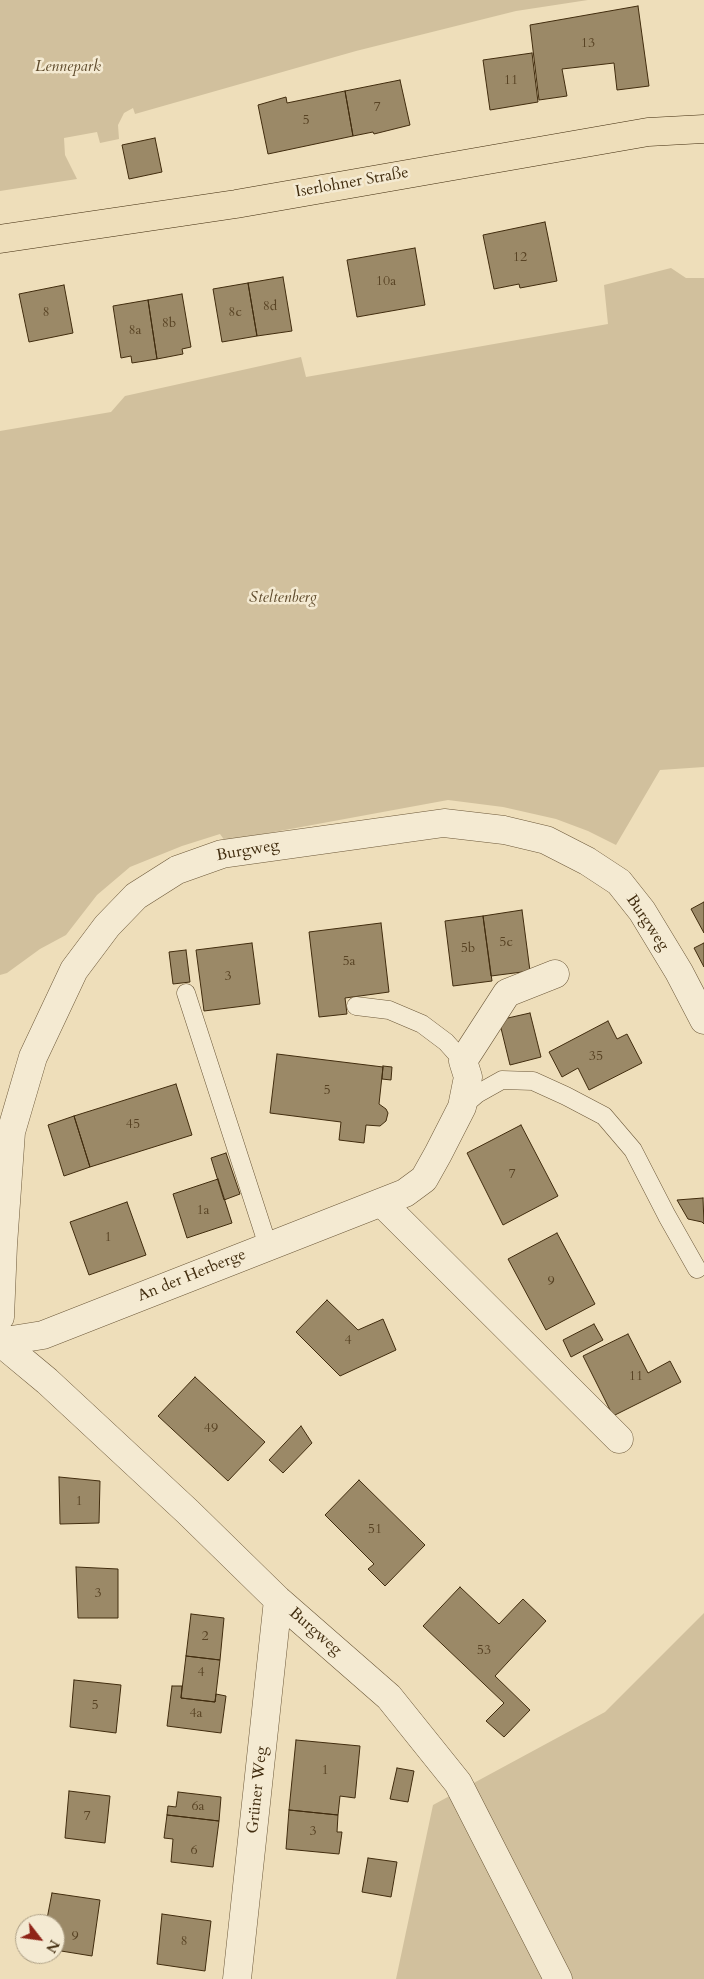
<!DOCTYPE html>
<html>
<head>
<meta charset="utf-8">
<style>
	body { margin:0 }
	#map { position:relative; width:704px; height:1979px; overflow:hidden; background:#eedeba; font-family:Cardo,serif }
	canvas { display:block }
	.north { position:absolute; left:15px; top:1914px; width:50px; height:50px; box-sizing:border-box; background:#f4ead2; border:1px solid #ac9e84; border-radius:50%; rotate:120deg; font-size:14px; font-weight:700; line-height:20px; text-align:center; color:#412c0e }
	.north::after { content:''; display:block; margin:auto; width:18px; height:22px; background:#8f2418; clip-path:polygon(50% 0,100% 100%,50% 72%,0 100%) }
</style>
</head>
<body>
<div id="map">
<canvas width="704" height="1979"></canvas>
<div class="north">N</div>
</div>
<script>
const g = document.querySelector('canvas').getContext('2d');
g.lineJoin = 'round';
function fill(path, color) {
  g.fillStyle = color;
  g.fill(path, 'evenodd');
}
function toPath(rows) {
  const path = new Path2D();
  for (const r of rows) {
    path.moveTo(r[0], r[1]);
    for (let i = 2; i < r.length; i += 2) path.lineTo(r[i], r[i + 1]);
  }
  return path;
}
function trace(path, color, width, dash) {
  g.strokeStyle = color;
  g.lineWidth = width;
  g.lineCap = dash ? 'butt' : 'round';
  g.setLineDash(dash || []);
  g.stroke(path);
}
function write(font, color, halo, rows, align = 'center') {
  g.font = font + ' Cardo,serif';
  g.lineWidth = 5;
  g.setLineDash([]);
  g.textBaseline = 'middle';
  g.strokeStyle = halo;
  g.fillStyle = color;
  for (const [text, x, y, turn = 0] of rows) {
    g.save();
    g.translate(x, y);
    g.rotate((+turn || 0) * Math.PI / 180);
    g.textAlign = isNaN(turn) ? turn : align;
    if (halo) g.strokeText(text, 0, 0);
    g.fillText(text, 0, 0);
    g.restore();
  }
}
fill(toPath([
	[0,0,588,0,516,11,356,51,135,114,133,108,124,113,118,125,119,139,100,143,97,132,64,138,65,155,77,179,0,191],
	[671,268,686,278,704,278,704,767,660,770,616,845,588,831,556,819,503,807,448,800,225,841,220,834,182,846,130,867,97,895,66,935,40,949,7,973,0,975,0,431,111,412,125,396,301,357,306,377,608,324,604,285],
	[704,1613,704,1979,396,1979,433,1805,605,1712]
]), '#d1c09d');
const building = toPath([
	[638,6,649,86,617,90,614,63,562,69,567,96,539,100,530,25,638,6],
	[532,53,538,102,490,110,483,60,532,53],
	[400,80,410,125,374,134,373,132,353,136,345,91,400,80],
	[345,91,353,136,268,154,258,105,286,97,287,103,345,91],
	[155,138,162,172,129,179,122,145,155,138],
	[545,222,557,281,520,288,519,284,494,289,483,235,545,222],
	[415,248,425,305,357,317,347,260,415,248],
	[283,277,292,331,257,336,248,283,283,277],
	[248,283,257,336,222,342,213,289,248,283],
	[64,285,73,333,29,342,19,294,64,285],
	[182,294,191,347,182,349,183,354,157,359,148,300,182,294],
	[148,300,157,359,132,363,131,356,121,358,113,306,148,300],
	[704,902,704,933,691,909,704,902],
	[522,910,530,971,491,976,483,916,522,910],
	[483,916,492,981,453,986,445,921,483,916],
	[381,923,389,992,345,998,347,1014,319,1017,309,932,381,923],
	[252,943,260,1004,204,1011,196,950,252,943],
	[704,943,704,967,694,948,704,943],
	[186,950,190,982,173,984,169,952,186,950],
	[530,1013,541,1057,510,1065,499,1020,530,1013],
	[608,1021,617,1039,627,1034,642,1063,589,1090,578,1068,562,1077,549,1052,608,1021],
	[277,1054,383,1067,379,1104,386,1109,388,1113,386,1121,380,1126,366,1125,364,1143,339,1140,341,1122,270,1113,277,1054],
	[383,1066,392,1067,391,1080,382,1079,383,1066],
	[176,1084,192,1135,90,1167,74,1116,176,1084],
	[74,1116,90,1167,64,1176,48,1125,74,1116],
	[521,1125,558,1196,503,1225,467,1153,521,1125],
	[226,1153,240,1194,224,1200,211,1158,226,1153],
	[218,1179,232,1223,187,1238,173,1194,218,1179],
	[703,1198,704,1224,702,1222,688,1219,677,1200,703,1198],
	[127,1202,146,1255,89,1275,70,1222,127,1202],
	[557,1233,595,1304,546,1330,508,1259,557,1233],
	[327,1300,358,1330,383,1319,396,1350,340,1376,296,1332,327,1300],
	[594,1324,603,1340,571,1357,563,1340,594,1324],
	[628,1334,648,1373,670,1361,681,1382,613,1416,583,1356,628,1334],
	[195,1377,265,1442,228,1481,158,1416,195,1377],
	[301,1426,312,1443,283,1473,269,1460,301,1426],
	[59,1477,100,1481,99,1523,60,1524,59,1477],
	[359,1480,425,1545,385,1586,368,1569,374,1564,325,1515,359,1480],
	[76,1567,118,1569,118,1618,78,1618,76,1567],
	[460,1587,499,1624,523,1599,546,1621,495,1676,530,1710,504,1737,486,1721,504,1703,423,1626,460,1587],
	[191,1614,224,1618,220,1660,186,1656,191,1614],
	[186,1656,220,1660,215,1702,181,1698,186,1656],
	[74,1680,121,1685,116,1733,70,1727,74,1680],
	[172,1686,182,1686,181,1698,215,1702,216,1694,226,1696,221,1733,167,1726,172,1686],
	[296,1740,360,1746,355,1798,340,1796,338,1815,289,1810,296,1740],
	[397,1768,414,1771,408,1802,390,1799,397,1768],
	[69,1791,110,1796,105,1843,65,1838,69,1791],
	[178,1792,221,1797,219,1821,167,1815,168,1806,176,1807,178,1792],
	[289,1810,338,1815,337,1832,342,1832,339,1854,286,1849,289,1810],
	[167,1815,219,1821,213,1867,171,1862,173,1839,164,1838,167,1815],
	[368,1858,397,1862,391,1897,362,1892,368,1858],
	[52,1893,100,1900,92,1956,55,1950,55,1924,46,1924,52,1893],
	[162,1914,211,1921,205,1971,157,1964,162,1914]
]);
fill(building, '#9b8967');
trace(building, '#412c0e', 1);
const lane = toPath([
	[186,993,268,1246],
	[356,1006,389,1010,422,1024,446,1042,463,1061],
	[462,1107,477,1094,502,1080,533,1081,566,1096,604,1116,633,1150,667,1216,697,1269]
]);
const street = toPath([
	[382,1203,619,1439],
	[0,1317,3,1245,11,1132,33,1057,74,970,107,926,136,896,177,870,222,854,444,823,504,830,546,840,587,861,619,882,642,911,679,972,704,1020],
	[0,1342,47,1381,188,1512,278,1600,389,1697,458,1783,558,1979],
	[0,1342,43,1335,405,1193,424,1179,438,1154,462,1107,468,1077,463,1061,507,993,555,974],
	[237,1979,278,1600]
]);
const primary = toPath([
	[0,239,236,204,648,132,704,129]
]);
trace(lane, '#6c5839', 19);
trace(street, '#6c5839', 29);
trace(primary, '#412c0e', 29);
trace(lane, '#f4ead2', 18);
trace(street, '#f4ead2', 28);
trace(primary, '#eedeba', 28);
write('14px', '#584324', null, [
	["13",588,44],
	["11",511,81],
	["7",377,108],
	["5",306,121],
	["12",520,258],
	["10a",386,282],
	["8d",270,307],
	["8",46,313],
	["8c",235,313],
	["8b",169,324],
	["8a",135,331],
	["5c",506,943],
	["5b",468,949],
	["5a",349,962],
	["3",228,977],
	["35",596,1057],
	["5",327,1091],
	["45",133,1125],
	["7",512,1175],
	["1a",203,1211],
	["1",108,1238],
	["9",551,1282],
	["4",348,1341],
	["11",636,1377],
	["49",211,1429],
	["1",79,1502],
	["51",375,1530],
	["3",98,1594],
	["2",205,1637],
	["53",484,1651],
	["4",201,1673],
	["5",95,1706],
	["4a",196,1714],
	["1",325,1771],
	["6a",198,1807],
	["7",87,1817],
	["3",313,1832],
	["6",194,1851],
	["9",75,1937],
	["8",184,1942]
]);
write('italic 16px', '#5e4a2b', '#f4ead2', [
	["Lennepark",68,67],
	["Steltenberg",283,598]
]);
write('16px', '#412c0e', '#f4ead2', [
	["Iserlohner Straße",352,183,-10],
	["Burgweg",248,851,-10],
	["Burgweg",647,923,56],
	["An der Herberge",192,1276,-22],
	["Burgweg",315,1632,41],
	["Grüner Weg",258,1790,-84]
]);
</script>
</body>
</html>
